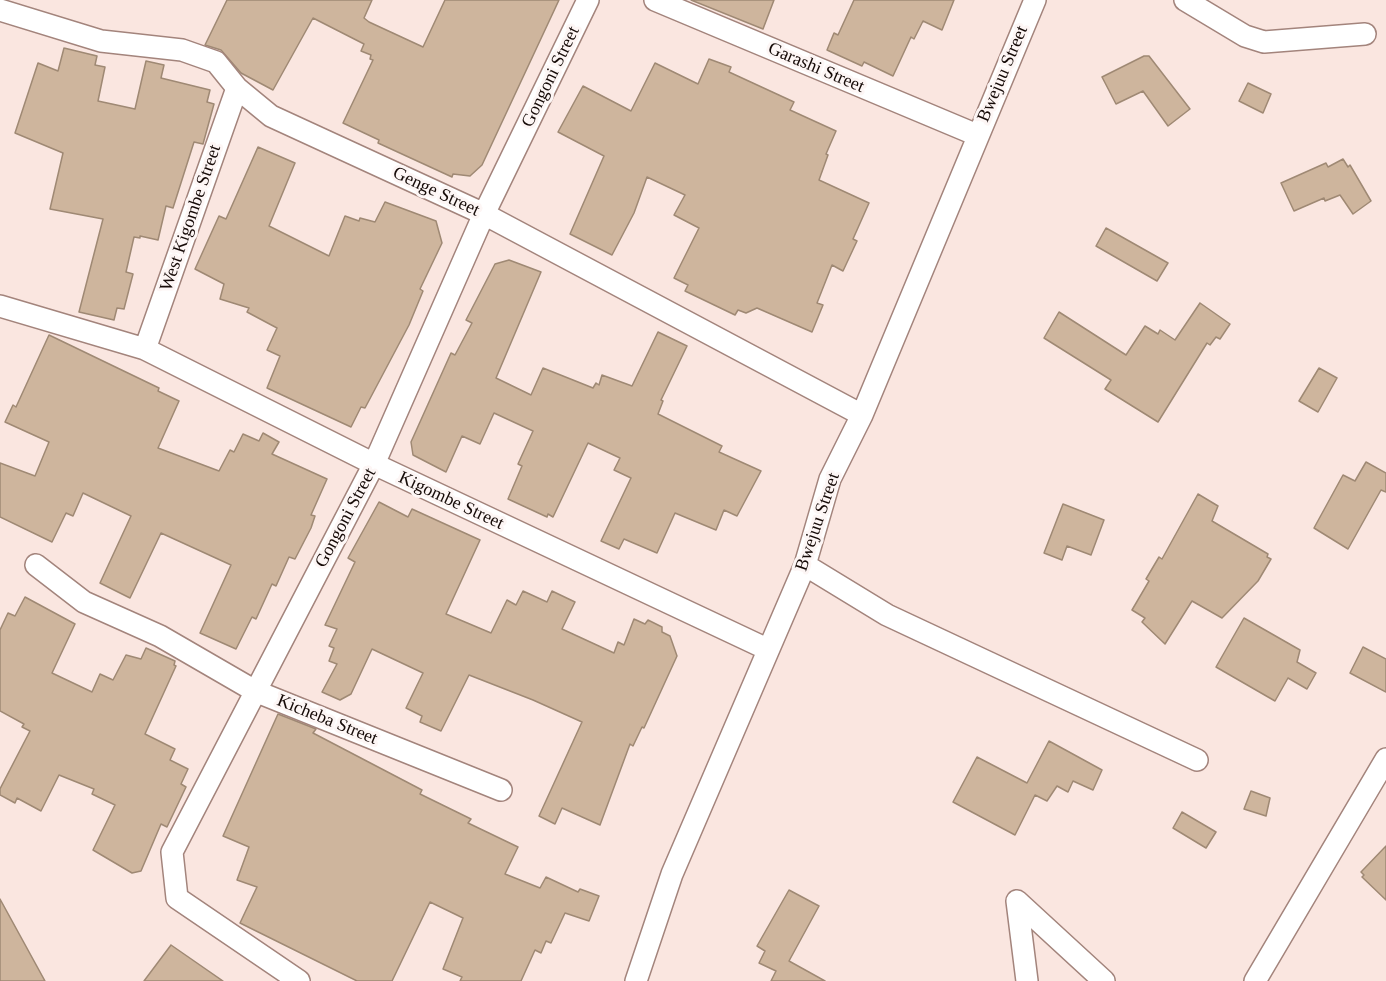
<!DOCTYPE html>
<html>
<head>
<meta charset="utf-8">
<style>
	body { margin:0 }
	canvas { display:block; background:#fae6e0 }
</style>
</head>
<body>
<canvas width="1386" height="981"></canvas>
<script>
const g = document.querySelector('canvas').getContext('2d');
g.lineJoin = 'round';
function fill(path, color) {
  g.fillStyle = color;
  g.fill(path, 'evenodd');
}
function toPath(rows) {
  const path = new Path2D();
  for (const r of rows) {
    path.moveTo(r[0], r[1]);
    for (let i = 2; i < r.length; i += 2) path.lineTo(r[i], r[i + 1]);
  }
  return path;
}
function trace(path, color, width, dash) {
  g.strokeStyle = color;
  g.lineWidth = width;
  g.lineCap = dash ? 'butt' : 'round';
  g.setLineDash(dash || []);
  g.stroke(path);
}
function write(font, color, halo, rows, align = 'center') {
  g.font = font + ' "Times New Roman",serif';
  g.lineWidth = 6;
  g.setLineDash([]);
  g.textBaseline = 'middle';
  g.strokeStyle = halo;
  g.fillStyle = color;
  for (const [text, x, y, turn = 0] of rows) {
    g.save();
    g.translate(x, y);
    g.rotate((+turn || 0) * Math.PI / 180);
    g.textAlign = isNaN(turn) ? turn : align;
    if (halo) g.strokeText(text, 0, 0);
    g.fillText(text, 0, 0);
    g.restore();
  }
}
const building = toPath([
	[227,0,372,0,364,18,369,22,423,47,445,0,559,0,482,165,470,176,453,174,452,177,378,143,379,140,343,123,373,60,370,59,371,55,361,51,364,44,313,18,273,90,241,73,221,50,205,45,227,0],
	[691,0,774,0,763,29,691,0],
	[854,0,954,0,942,30,923,21,914,39,911,37,893,76,864,62,862,66,827,50,834,33,838,35,854,0],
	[64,48,97,56,95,65,105,67,98,101,135,109,146,61,164,65,161,78,210,90,207,102,214,104,203,144,194,142,173,208,166,206,158,240,140,236,140,238,134,237,126,272,133,274,124,309,117,308,114,320,79,312,103,219,50,209,63,153,15,133,38,63,58,71,64,48],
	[1144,56,1149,56,1190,109,1168,126,1143,91,1116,104,1102,77,1144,56],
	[709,59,731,67,729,72,794,102,790,110,836,131,826,154,828,155,819,180,869,203,853,239,857,241,843,271,832,265,817,303,823,305,812,332,757,308,746,313,738,310,735,315,685,291,688,285,674,278,699,228,674,215,685,195,647,177,634,213,612,255,570,234,604,156,558,132,583,86,631,111,655,63,698,84,709,59],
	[1248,83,1271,94,1263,113,1239,101,1248,83],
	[258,147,295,163,269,226,329,256,345,216,359,221,360,218,375,222,385,202,436,221,442,243,420,289,423,291,409,325,365,408,361,407,351,427,267,388,280,356,267,350,277,328,247,312,249,308,220,299,224,284,195,269,219,216,226,219,258,147],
	[1343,159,1348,167,1350,165,1371,201,1353,214,1340,195,1325,201,1324,198,1294,211,1281,183,1326,163,1328,167,1343,159],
	[1106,228,1168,263,1157,281,1096,246,1106,228],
	[509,260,541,272,496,378,531,395,543,368,593,388,596,383,599,385,602,375,632,386,658,332,687,346,661,400,663,401,658,414,722,446,719,452,761,471,737,516,724,510,716,530,675,513,657,553,624,539,619,549,601,541,631,478,614,470,620,458,588,443,553,517,548,514,547,517,508,499,522,466,518,464,533,431,494,413,480,444,462,436,446,472,413,455,411,442,451,353,455,355,472,323,466,320,495,264,509,260],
	[1200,303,1230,324,1220,339,1216,337,1210,345,1207,343,1158,422,1105,389,1111,380,1044,338,1059,312,1126,355,1145,326,1158,334,1160,330,1175,340,1200,303],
	[49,335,159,388,158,391,179,401,158,448,219,471,230,450,234,452,243,434,259,441,263,433,279,442,272,454,327,479,311,515,315,516,311,528,295,559,289,557,276,586,272,584,256,619,252,617,236,649,200,633,231,565,161,533,130,598,100,583,131,516,83,493,73,516,66,513,52,542,0,517,0,463,35,476,49,442,5,422,13,405,16,407,49,335],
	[1319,368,1337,378,1318,412,1299,401,1319,368],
	[1366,462,1386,473,1386,492,1381,490,1348,549,1314,528,1343,475,1355,481,1366,462],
	[1198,494,1218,506,1212,521,1268,554,1267,557,1271,559,1258,581,1222,618,1192,601,1165,644,1142,622,1145,618,1132,610,1149,581,1146,579,1159,557,1162,559,1198,494],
	[379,502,408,517,412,509,480,540,446,614,491,633,507,600,516,605,523,591,547,602,552,591,575,602,562,629,614,653,618,642,624,645,634,619,645,624,648,620,662,627,662,632,670,636,677,656,644,728,642,727,633,746,630,744,600,825,562,808,555,824,539,816,582,722,533,700,469,675,441,731,420,722,422,716,406,708,423,673,372,649,351,694,340,700,322,692,337,664,329,661,334,648,329,646,337,629,325,625,355,562,348,558,379,502],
	[1063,504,1104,520,1091,555,1067,546,1062,560,1044,553,1063,504],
	[25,597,75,624,52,673,92,692,100,674,113,680,126,655,141,659,146,648,175,661,174,665,176,666,145,734,175,749,170,760,188,769,181,784,186,787,167,827,161,824,141,871,132,873,93,850,115,805,92,794,94,789,59,775,41,811,17,798,15,803,0,795,0,789,30,731,22,727,24,724,0,711,0,630,8,613,15,616,25,597],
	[1244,618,1300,650,1297,662,1316,673,1307,689,1288,678,1275,701,1216,667,1244,618],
	[1363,647,1386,659,1386,692,1350,673,1363,647],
	[278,714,316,729,313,733,422,790,420,794,471,819,468,823,518,847,505,874,540,888,546,877,578,892,580,889,599,896,589,921,565,913,551,943,546,941,541,953,535,950,521,981,460,981,462,977,443,969,463,918,430,902,392,981,357,981,240,923,257,887,237,880,249,847,223,836,278,714],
	[1049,741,1102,770,1093,790,1073,781,1068,792,1057,786,1047,801,1035,795,1015,835,953,802,977,757,1027,783,1049,741],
	[1251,791,1270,798,1266,816,1244,809,1251,791],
	[1182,812,1216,832,1206,848,1173,828,1182,812],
	[1386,846,1386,900,1362,877,1364,875,1361,872,1386,846],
	[789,890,819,906,789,961,825,981,771,981,776,971,759,963,765,951,757,946,789,890],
	[0,899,45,981,0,981,0,899],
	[171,945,223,981,144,981,171,945]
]);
fill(building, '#ceb59d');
trace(building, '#9f8974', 1.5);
const minor = toPath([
	[655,0,977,135],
	[1185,0,1245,36,1264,42,1365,34],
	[0,10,101,41,182,50,216,62,237,88,271,116,484,214,862,415],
	[0,306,145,349,374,464,767,649],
	[145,349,237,88],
	[36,565,84,602,160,636,255,691,501,790],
	[805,565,887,615,1197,760],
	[299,981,177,898,172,852,374,464,484,214,588,0],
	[636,981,672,874,805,565,830,479,862,415,1035,0],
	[1027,981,1017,901,1104,981],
	[1255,981,1386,759]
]);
trace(minor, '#a3847c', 24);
trace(minor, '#fff', 21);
write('18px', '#150a07', '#fdf6f5', [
	["Garashi Street",816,68,23],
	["Bwejuu Street",1003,74,-67],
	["Gongoni Street",551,77,-64],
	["Genge Street",436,192,25],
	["West Kigombe Street",191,218,-71],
	["Kigombe Street",451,501,25],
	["Gongoni Street",346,518,-62],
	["Bwejuu Street",818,522,-71],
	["Kicheba Street",327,720,22]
]);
</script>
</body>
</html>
